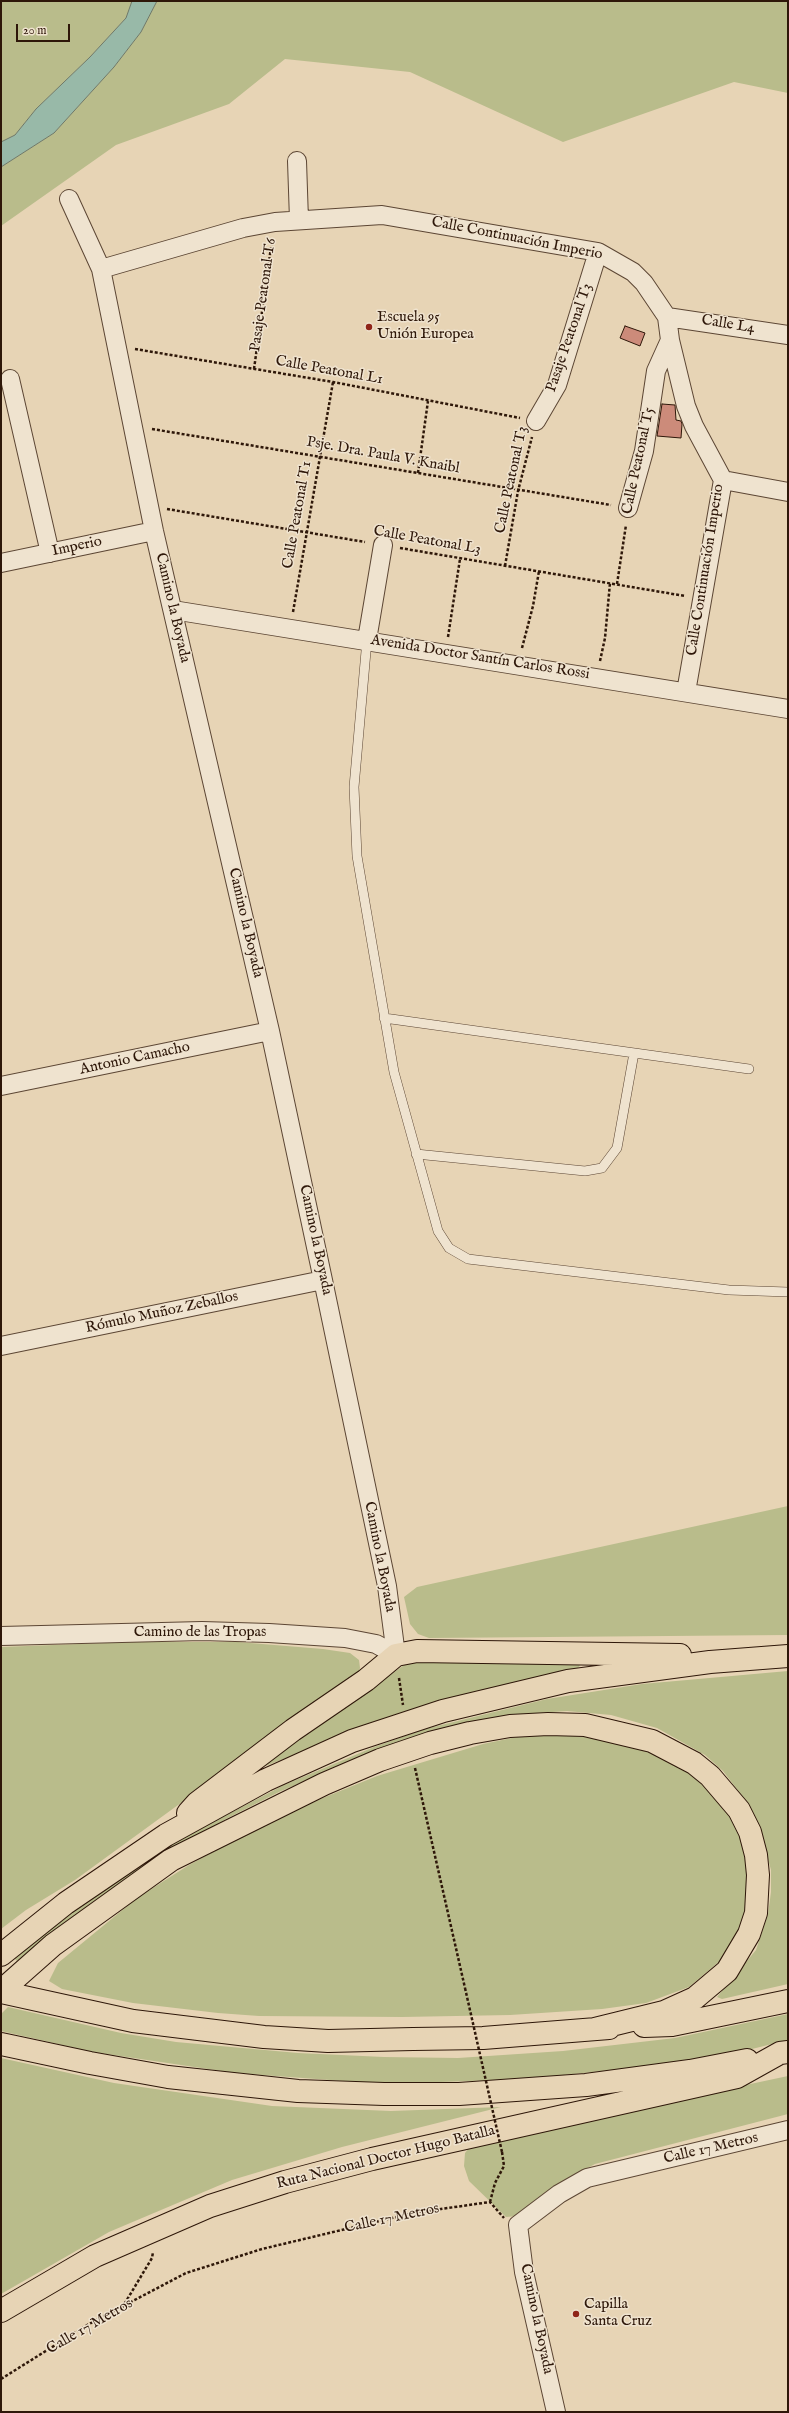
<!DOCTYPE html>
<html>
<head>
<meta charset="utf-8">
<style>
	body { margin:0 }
	#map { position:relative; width:789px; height:2413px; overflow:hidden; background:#e7d4b5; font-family:"IM FELL English",serif }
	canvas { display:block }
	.frame { position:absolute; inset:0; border:2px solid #2e1709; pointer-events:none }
	.scale { position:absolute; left:16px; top:24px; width:54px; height:18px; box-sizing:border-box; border:2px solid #2e1709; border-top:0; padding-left:5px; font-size:12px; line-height:14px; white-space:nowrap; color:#2e1709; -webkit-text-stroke:3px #efe3cf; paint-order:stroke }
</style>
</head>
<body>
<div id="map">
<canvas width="789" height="2413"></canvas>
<div class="frame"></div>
<div class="scale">20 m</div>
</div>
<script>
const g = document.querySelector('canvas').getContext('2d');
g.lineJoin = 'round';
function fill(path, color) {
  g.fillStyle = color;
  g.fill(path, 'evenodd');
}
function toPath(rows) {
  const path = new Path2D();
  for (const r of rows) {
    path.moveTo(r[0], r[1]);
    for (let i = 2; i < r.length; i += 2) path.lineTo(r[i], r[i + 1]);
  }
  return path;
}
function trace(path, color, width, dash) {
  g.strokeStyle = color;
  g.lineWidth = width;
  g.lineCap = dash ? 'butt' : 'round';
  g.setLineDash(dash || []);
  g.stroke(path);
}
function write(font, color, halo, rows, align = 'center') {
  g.font = font + ' "IM FELL English",serif';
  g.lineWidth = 3;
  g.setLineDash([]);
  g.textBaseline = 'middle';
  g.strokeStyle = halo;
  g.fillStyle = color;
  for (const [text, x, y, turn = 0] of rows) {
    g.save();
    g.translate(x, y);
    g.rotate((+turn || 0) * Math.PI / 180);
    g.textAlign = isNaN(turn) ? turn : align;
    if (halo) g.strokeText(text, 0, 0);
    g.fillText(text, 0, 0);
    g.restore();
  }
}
fill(toPath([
	[1,1,132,1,126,18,90,57,36,109,15,135,1,142],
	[157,1,788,1,788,93,734,82,563,142,410,72,285,59,229,104,116,145,1,226,1,167,54,133,114,67,141,32],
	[788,1506,788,1635,429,1638,418,1634,410,1624,404,1597,417,1587],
	[132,1642,238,1642,323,1649,350,1653,359,1660,360,1668,358,1674,75,1880,26,1910,1,1929,1,1647],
	[576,1661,580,1666,575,1670,351,1734,265,1766,267,1762,407,1663],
	[788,1671,788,1984,722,1999,717,1997,756,1950,768,1914,771,1892,771,1870,758,1823,749,1805,723,1771,705,1755,657,1728,611,1715,567,1711,523,1714,477,1722,325,1772,279,1792,226,1819,140,1870,90,1904,17,1961,14,1958,65,1916,129,1871,179,1840,284,1785,374,1747,425,1729,547,1699,642,1684],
	[531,1734,564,1735,606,1739,648,1750,689,1772,719,1801,730,1816,740,1836,748,1867,746,1909,739,1931,721,1960,689,1987,646,2003,602,2009,510,2015,402,2017,259,2016,218,2013,133,2003,62,1989,49,1981,58,1963,137,1898,189,1865,257,1828,313,1802,377,1776,483,1744],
	[8,2007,121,2033,176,2042,298,2053,384,2057,458,2058,563,2051,675,2038,788,2014,788,2040,732,2054,621,2069,526,2079,384,2084,235,2073,93,2052,1,2031,1,2014],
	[1,2058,114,2083,272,2106,391,2111,501,2107,342,2147,232,2180,109,2232,1,2294],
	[788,2076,788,2114,595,2164,574,2175,517,2216,506,2217,469,2181,464,2166,465,2153,473,2143]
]), '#b9bc8b');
const water = toPath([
	[132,1,157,1,141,32,114,67,54,133,1,167,1,142,15,135,36,109,90,57,126,18,132,1]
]);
fill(water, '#98b9a8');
trace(water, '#6e7868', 1);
const building = toPath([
	[625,326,645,333,640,346,620,338,625,326],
	[662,404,675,405,676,420,681,421,682,424,681,438,657,436,662,404]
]);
fill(building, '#cc8b7a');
trace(building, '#2e1709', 1);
const lane = toPath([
	[367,640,354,787,357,856,394,1072,438,1231,449,1248,468,1259,729,1290,788,1292],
	[384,1018,749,1069],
	[416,1154,585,1171,602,1168,617,1148,634,1053]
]);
const street = toPath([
	[297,161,299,220],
	[69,199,101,269,154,531,270,1031,323,1280,387,1586,396,1655],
	[101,269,243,228,275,222,382,215,598,252,633,272,644,283,667,317,670,340,686,406,694,426,723,480,686,692],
	[667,317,788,335],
	[10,379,50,553],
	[536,421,557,385,598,252],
	[723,480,788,492],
	[628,508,644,451,656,371,670,340],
	[1,563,154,531],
	[173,610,788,709],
	[367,640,383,545],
	[1,1086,270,1031],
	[1,1346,323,1280],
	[1,1636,202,1631,269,1633,345,1638,376,1644,396,1655],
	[556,2412,524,2272,518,2225,559,2194,587,2178,788,2130]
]);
const highway = toPath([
	[188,1813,197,1803,293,1730,366,1680,396,1655,417,1651,680,1655],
	[1,1955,66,1903,166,1835,266,1780,352,1741,443,1711,568,1681,710,1662,788,1656],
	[1,1991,53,1945,171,1860,324,1784,380,1760,430,1743,470,1733,510,1726,548,1724,585,1725,652,1741,694,1763,710,1776,739,1810,750,1832,756,1855,758,1875,756,1913,749,1934,727,1971,695,1998,664,2012,595,2029],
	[1,1992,133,2021,264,2037,328,2041,413,2039,483,2038,609,2028],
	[644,2026,672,2025,788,2001],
	[1,2044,90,2063,168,2077,298,2091,384,2094,459,2094,586,2085,690,2071,747,2060],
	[1,2311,95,2256,210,2206,285,2182,372,2159,737,2077,780,2053,788,2052]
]);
trace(lane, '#5c4634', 10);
trace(street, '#5c4634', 20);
trace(highway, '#2e1709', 24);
trace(toPath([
	[135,349,333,382,520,418],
	[254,369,272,240],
	[152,429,611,505],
	[418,473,428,401],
	[167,509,365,542],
	[400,548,685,596],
	[505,566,518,491,532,437],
	[617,584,626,525],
	[293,612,333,382],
	[448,637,460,559],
	[522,648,533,606,539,571],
	[600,661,605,638,610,583],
	[399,1678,403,1705],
	[415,1768,465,1988],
	[490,2202,495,2183,504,2166,502,2152],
	[122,2308,152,2258,153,2252],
	[1,2379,89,2324,186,2273,262,2249,413,2213,490,2202,504,2218]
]), '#2e1709', 2.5, [3, 2]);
trace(lane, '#efe3cf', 9);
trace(street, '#efe3cf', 18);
trace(highway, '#e7d4b5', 22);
trace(toPath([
	[465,1988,502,2152]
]), '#2e1709', 2.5, [3, 2]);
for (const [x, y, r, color] of [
	[369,327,4,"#8f2418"],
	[576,2314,4,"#8f2418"]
]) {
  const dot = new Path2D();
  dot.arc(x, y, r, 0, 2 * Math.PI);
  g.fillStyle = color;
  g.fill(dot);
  trace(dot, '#efe3cf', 1.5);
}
write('15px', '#2e1709', '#efe3cf', [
	["Calle Continuación Imperio",517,239,11],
	["Pasaje Peatonal T6",264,295,-82],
	["Calle L4",728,325,9],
	["Pasaje Peatonal T3",570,338,-71],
	["Calle Peatonal L1",329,371,10],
	["Psje. Dra. Paula V. Knaibl",383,456,10],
	["Calle Peatonal T5",639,461,-78],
	["Calle Peatonal T3",512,480,-78],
	["Calle Peatonal T1",298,515,-80],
	["Calle Peatonal L3",427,541,10],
	["Imperio",77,547,-12],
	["Calle Continuación Imperio",706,570,-81],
	["Camino la Boyada",172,608,77],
	["Avenida Doctor Santín Carlos Rossi",480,658,9],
	["Camino la Boyada",245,923,77],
	["Antonio Camacho",135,1059,-12],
	["Camino la Boyada",315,1240,78],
	["Rómulo Muñoz Zeballos",162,1313,-12],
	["Camino la Boyada",379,1557,79],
	["Camino de las Tropas",200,1633],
	["Calle 17 Metros",711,2149,-13],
	["Ruta Nacional Doctor Hugo Batalla",386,2158,-14],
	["Calle 17 Metros",392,2219,-12],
	["Camino la Boyada",536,2319,78],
	["Calle 17 Metros",90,2327,-30]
]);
write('15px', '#2e1709', '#efe3cf', [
	["Escuela 95",377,318],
	["Unión Europea",377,335],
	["Capilla",584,2305],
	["Santa Cruz",584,2322]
], 'left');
</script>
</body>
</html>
